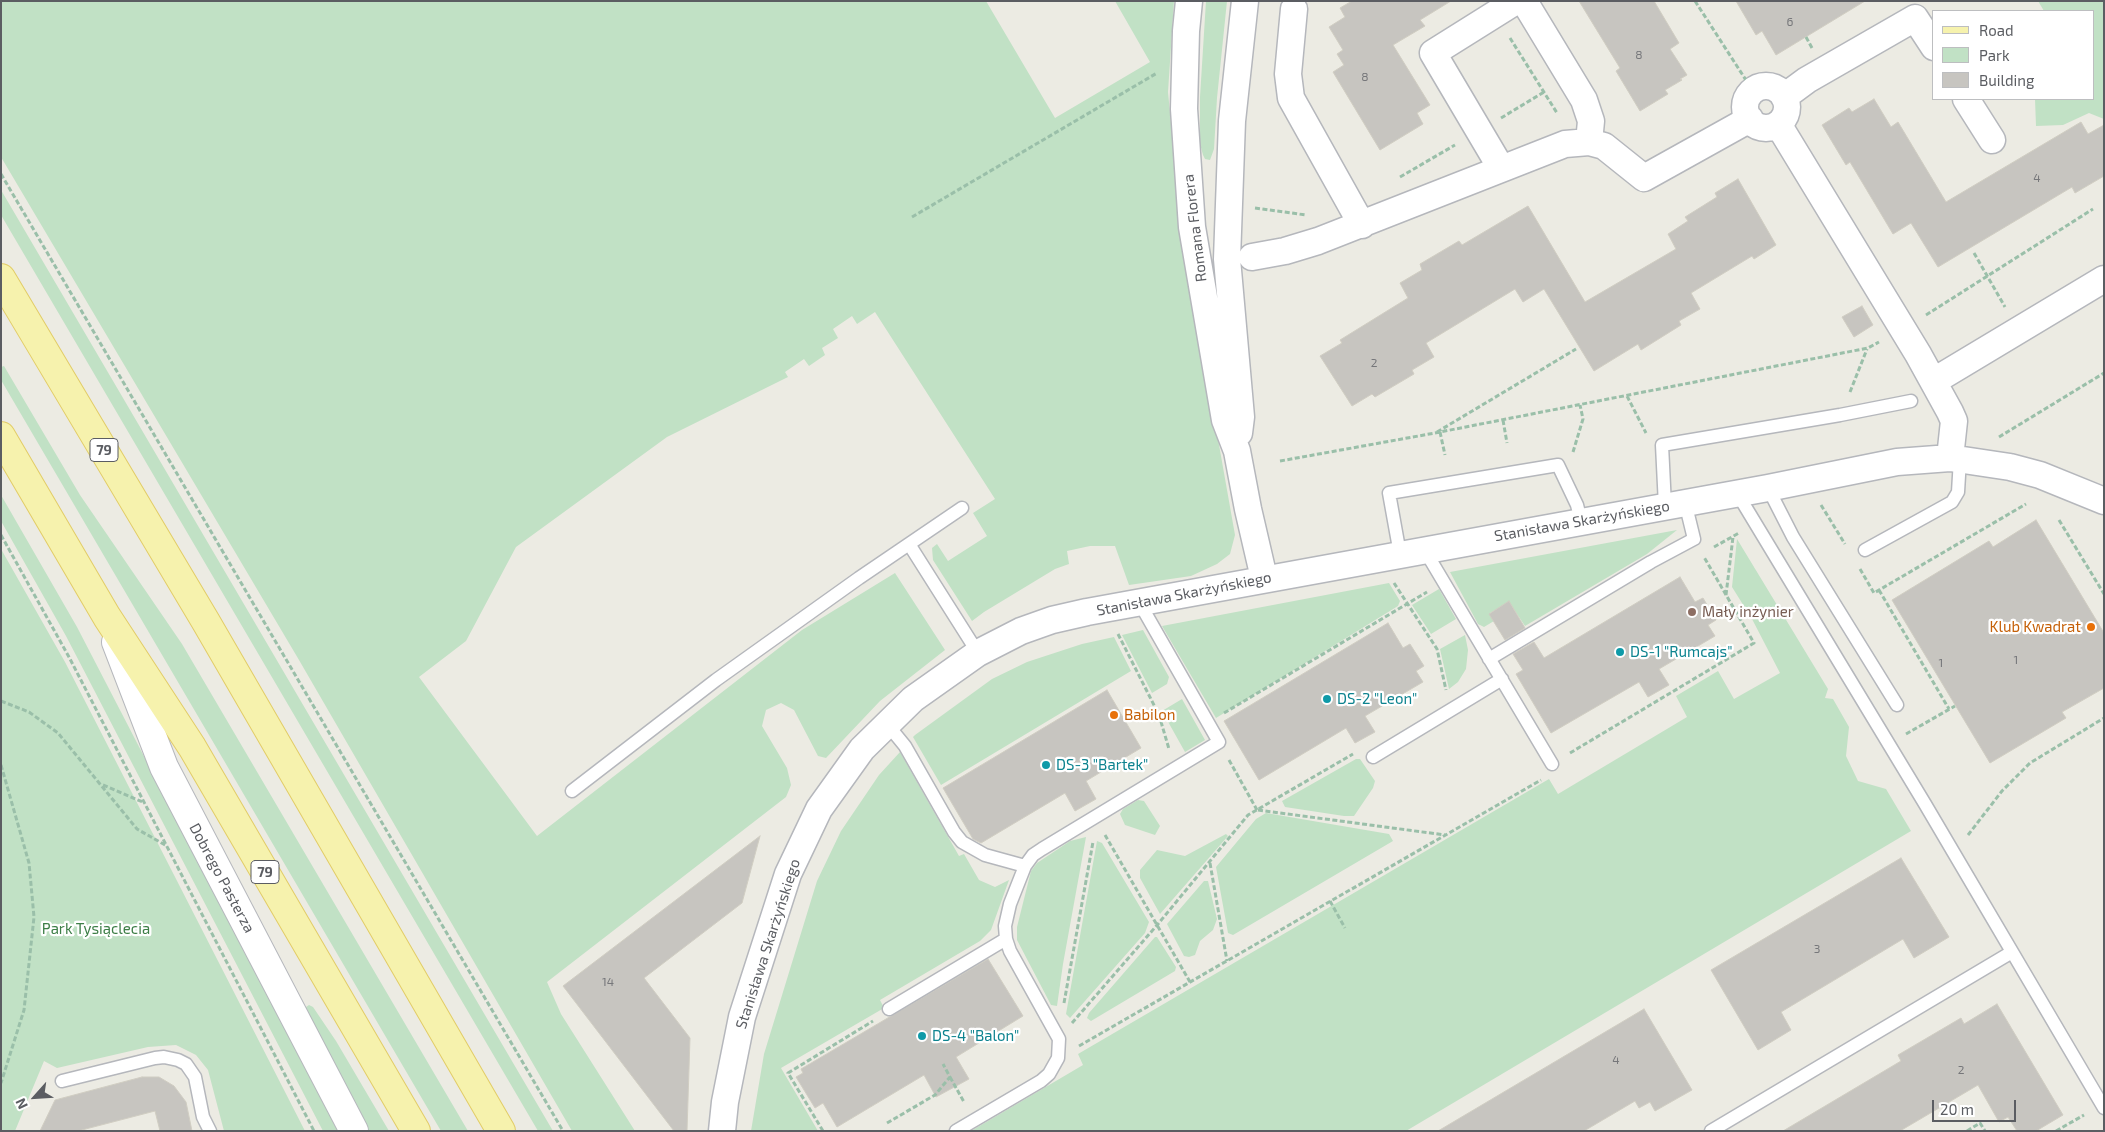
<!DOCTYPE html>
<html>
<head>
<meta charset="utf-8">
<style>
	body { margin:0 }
	#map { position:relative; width:2105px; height:1132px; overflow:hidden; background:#ecebe3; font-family:"Exo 2",sans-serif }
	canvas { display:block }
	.frame { position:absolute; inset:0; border:2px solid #5b5d62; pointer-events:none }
	.legend { position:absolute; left:1932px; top:10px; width:162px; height:90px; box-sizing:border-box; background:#fff; border:1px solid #bdbec0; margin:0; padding:6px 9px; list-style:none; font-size:15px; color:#5b5d62 }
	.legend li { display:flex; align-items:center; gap:10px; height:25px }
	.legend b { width:25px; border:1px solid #bdbec0 }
	.north { position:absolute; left:10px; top:1072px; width:50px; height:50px; -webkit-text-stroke:4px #fff; paint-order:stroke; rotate:244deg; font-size:14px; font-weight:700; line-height:20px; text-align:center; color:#5b5d62 }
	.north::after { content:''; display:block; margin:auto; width:18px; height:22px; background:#5b5d62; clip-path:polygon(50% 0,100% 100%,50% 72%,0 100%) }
	.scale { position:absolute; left:1932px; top:1100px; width:84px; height:22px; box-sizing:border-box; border:2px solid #5b5d62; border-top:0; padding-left:6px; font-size:15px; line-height:18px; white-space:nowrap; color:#5b5d62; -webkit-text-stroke:4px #fff; paint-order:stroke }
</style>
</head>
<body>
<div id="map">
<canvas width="2105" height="1132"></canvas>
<div class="frame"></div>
<ul class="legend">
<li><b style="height:6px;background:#f6f2ad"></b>Road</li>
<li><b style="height:14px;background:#c1e1c5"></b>Park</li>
<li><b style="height:14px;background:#c7c5c0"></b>Building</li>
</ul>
<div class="north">N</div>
<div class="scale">20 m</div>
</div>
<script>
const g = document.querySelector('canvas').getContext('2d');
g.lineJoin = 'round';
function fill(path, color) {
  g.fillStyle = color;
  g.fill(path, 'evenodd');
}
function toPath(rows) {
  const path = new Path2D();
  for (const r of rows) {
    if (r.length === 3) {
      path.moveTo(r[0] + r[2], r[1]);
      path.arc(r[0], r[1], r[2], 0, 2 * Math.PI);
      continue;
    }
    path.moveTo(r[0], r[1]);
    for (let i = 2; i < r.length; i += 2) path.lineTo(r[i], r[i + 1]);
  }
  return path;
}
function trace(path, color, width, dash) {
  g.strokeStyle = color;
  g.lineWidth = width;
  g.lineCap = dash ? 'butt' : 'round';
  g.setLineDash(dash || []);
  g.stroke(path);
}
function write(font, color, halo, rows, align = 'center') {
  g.font = font + ' "Exo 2",sans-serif';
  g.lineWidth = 4.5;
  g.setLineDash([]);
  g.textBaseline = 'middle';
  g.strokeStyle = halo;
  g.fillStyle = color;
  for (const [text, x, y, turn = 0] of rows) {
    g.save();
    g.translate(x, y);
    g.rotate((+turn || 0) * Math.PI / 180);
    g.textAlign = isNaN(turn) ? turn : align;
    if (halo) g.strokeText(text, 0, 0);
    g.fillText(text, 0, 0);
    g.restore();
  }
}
fill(toPath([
	[1,1,986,1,1055,118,1150,62,1115,1,1174,1,1168,92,1182,236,1235,535,1230,554,1217,564,1191,576,1129,585,1115,546,1090,546,1067,551,1069,564,1055,569,984,612,972,621,933,560,932,548,937,544,948,561,987,536,973,513,995,499,875,312,857,324,852,316,833,329,838,338,822,348,825,355,809,366,804,359,785,372,788,377,667,437,516,547,466,641,419,677,537,836,802,630,895,573,945,650,880,701,826,758,818,756,794,710,781,703,766,710,762,726,787,768,791,785,786,797,547,982,561,1014,635,1131,572,1131,299,660,1,157],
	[1206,1,1227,1,1217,98,1214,149,1210,160,1205,159,1203,155,1200,144,1200,97],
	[2038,1,2104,1,2104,119,2089,113,2063,125,2036,126,2035,99,2094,99,2094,11,2044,11],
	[1,190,553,1131,538,1131,1,215],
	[4,366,80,495,182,644,468,1131,441,1131,1,380,1,367],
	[1,495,77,627,338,1131,323,1131,66,636,1,521],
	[1677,530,1647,554,1525,626,1509,602,1490,613,1494,621,1484,627,1478,624,1450,572],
	[1737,539,1828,689,1825,698,1833,699,1849,727,1846,756,1858,781,1886,789,1911,831,1406,1131,971,1131,1083,1065,1078,1054,1549,779,1558,794,1687,717,1676,696,1718,671,1734,699,1780,673,1752,619,1732,587],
	[1,549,65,662,305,1131,224,1131,208,1070,196,1055,176,1045,148,1047,57,1068,44,1061,15,1131,1,1131],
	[1389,583,1400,601,1398,606,1216,718,1162,626],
	[1439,589,1456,619,1431,634,1412,605],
	[1143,630,1169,677,1167,684,1152,693,1122,635],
	[1465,635,1468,650,1466,669,1458,682,1449,689,1440,649],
	[1114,637,1131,671,941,785,913,737,915,735,992,679,1027,662,1082,644],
	[1182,699,1205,740,1185,752,1162,711],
	[900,752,959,856,964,854,979,880,995,887,1009,880,991,930,980,941,880,1000,884,1008,781,1068,818,1131,751,1131,764,1054,817,881,841,831,879,775],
	[1356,759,1360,759,1375,781,1373,788,1354,816,1344,816,1285,807,1282,801],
	[1138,800,1144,801,1160,826,1155,835,1125,825,1120,814,1123,809],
	[1266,813,1389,834,1393,841,1233,935,1228,933,1216,867,1256,819],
	[1226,834,1228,836,1160,914,1140,878,1140,870,1157,850,1185,856],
	[1086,837,1063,964,1057,1006,1051,1005,1017,940,1017,927,1031,871,1037,863,1070,841],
	[1097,841,1102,843,1149,922,1145,933,1070,1018,1066,1014],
	[1204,881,1208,881,1217,919,1213,930,1200,941,1195,955,1189,957,1184,956,1167,924],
	[1155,937,1157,937,1176,967,1175,971,1091,1021,1087,1018,1089,1013],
	[309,1005,313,1007,336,1041,389,1131,368,1131,306,1011,306,1007]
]), '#c1e1c5');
const building = toPath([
	[1352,1,1451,1,1420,20,1425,26,1393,45,1430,105,1417,113,1423,124,1380,150,1333,72,1344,65,1337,54,1343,50,1329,27,1345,17,1340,8,1352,1],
	[1579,1,1654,1,1679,43,1670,49,1687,75,1680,79,1682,80,1665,90,1668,94,1640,111,1616,71,1620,68,1579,1],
	[1736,1,1865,1,1776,55,1762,31,1756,35,1736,1],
	[1874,99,1891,127,1898,122,1946,202,2081,122,2088,134,2104,125,2104,176,2075,193,2072,187,1938,267,1911,223,1893,234,1850,162,1846,165,1822,125,1849,108,1852,112,1874,99],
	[1738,179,1776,245,1754,259,1752,256,1691,293,1700,309,1679,321,1681,325,1641,350,1638,344,1594,371,1544,289,1523,302,1515,289,1426,343,1434,357,1412,370,1414,374,1375,397,1372,394,1352,406,1320,356,1342,343,1340,340,1408,298,1400,283,1422,270,1420,264,1459,241,1462,245,1528,206,1585,302,1676,249,1668,234,1688,221,1685,217,1717,197,1715,193,1738,179],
	[1862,306,1873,325,1854,337,1842,317,1862,306],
	[2036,520,2104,633,2104,688,2062,712,2066,718,1990,763,1892,600,1989,541,1993,547,2036,520],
	[1680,577,1695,602,1703,598,1716,620,1708,625,1715,636,1659,669,1669,685,1648,697,1639,682,1551,733,1516,674,1523,670,1513,654,1534,642,1544,658,1680,577],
	[1509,601,1525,628,1505,640,1489,614,1509,601],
	[1388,623,1403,648,1410,644,1424,666,1416,671,1423,682,1365,716,1375,732,1355,743,1346,728,1259,780,1224,721,1388,623],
	[1107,690,1141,748,1086,781,1096,799,1075,811,1065,793,981,843,973,839,943,788,1107,690],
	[760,836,742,903,644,978,690,1038,687,1131,674,1131,563,986,760,836],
	[1901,858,1949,937,1914,958,1903,939,1781,1012,1791,1030,1758,1050,1711,970,1901,858],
	[988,959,1023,1016,956,1057,969,1079,936,1097,924,1075,837,1127,823,1103,815,1108,796,1077,803,1073,801,1069,988,959],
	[1997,1004,2063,1115,2036,1131,2017,1131,2008,1117,1999,1122,1978,1085,1900,1131,1783,1131,1901,1061,1898,1055,1961,1018,1964,1024,1997,1004],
	[1644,1009,1692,1090,1655,1111,1650,1102,1639,1108,1635,1101,1584,1131,1438,1131,1644,1009],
	[142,1077,159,1077,174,1086,186,1102,192,1131,160,1131,155,1111,78,1131,40,1131,55,1100,142,1077]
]);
fill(building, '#c7c5c0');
trace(building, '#d0cdc2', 1);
const lane = toPath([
	[1768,488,1793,537,1897,705],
	[1737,493,1925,804,2104,1108],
	[1665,506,1662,445,1840,415,1911,401],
	[909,544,978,653],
	[1424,549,1552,764],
	[1865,550,1952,502,1958,492,1960,459],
	[1400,554,1389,493,1558,465,1577,505,1581,521],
	[1489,659,1651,562,1694,539,1685,502],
	[887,724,905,746,954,832,962,842,985,855,1025,866],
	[1373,757,1502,679],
	[572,791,716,680,859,578,962,508],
	[889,1009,1006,939],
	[62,1081,155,1058,164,1057,178,1060,186,1064,195,1077,203,1117,210,1131],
	[956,1131,1041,1081,1049,1074,1058,1058,1059,1039,1010,951,1006,939,1005,926,1010,904,1025,866,1033,855,1042,849,1219,742,1139,602],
	[1711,1131,2012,952]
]);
const street = toPath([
	[1189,1,1186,31,1184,109,1192,227,1225,420,1237,451,1248,509,1264,578],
	[1524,1,1584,100,1591,121,1589,142],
	[1294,9,1288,74,1291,98,1362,225],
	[1766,107,21],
	[1784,97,1807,80,1915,18,1934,47],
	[1966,99,1992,140],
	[1778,124,1918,354,1950,412,1954,421,1950,458],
	[1501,168,1433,53,1516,1],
	[1252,257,1285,251,1318,241,1565,144,1589,142,1604,146,1644,178,1750,119],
	[1934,381,2104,279],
	[1239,433,1241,417,1227,259,1232,121,1245,1],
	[722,1131,725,1102,742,1017,788,874,819,809,862,749,913,699,978,653,1021,631,1052,620,1087,612,1768,488,1897,462,1950,458,2010,467,2040,475,2104,501]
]);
const secondary = toPath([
	[116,642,164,767,354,1131]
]);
const primary = toPath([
	[1,278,206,622,501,1131],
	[1,436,107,617,192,747,416,1131]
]);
trace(lane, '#b5b7bc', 15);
trace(street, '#b5b7bc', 29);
trace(secondary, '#b6b8bd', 30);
trace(primary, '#e2cc66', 30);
trace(toPath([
	[1695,1,1753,91],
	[1806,37,1812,48],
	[1510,38,1557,113],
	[1501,118,1544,92],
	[1,174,563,1131],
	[1400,177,1455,145],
	[1255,208,1306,215],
	[912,217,1157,73],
	[1974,253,2005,307],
	[1926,315,2093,209],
	[1850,392,1867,349],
	[1627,396,1646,433],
	[1503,420,1507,443],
	[1437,432,1576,349],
	[1440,432,1445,455],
	[1999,437,2104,373],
	[1573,452,1583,419,1580,405],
	[1280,461,1435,433,1868,348,1879,342],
	[1821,505,1845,544],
	[2059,520,2104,594],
	[1,535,69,657,314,1131],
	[1714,547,1739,533],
	[1860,569,1874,593,2026,504],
	[1394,583,1437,649,1446,690],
	[1879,590,1949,709],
	[1726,595,1733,537],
	[1118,634,1159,715,1169,749],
	[1,701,29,712,58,733,137,829,167,846],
	[1224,713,1427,592],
	[1906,734,1955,706],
	[1570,753,1754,643,1704,557],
	[1229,760,1257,810],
	[1,765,29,863,34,917,24,1010,1,1083],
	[103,785,145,803],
	[1258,810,1445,835],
	[1105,835,1190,982],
	[1968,835,2002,791,2030,763,2104,718],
	[1210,863,1227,961],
	[1330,901,1345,928],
	[1064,1003,1093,842],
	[1072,1023,1158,924,1248,815,1353,754],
	[1079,1046,1541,780],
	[950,1077,964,1102],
	[887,1123,935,1095,950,1077,943,1064],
	[823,1131,788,1073,873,1021],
	[1967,1131,1980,1123,1985,1131],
	[2056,1131,2084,1115]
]), '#9abfa9', 3, [5, 2.5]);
trace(lane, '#fff', 12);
trace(street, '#fff', 26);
trace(secondary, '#fff', 28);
trace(primary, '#f6f2ad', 28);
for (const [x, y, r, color] of [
	[1692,612,5,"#8d6e63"],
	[2091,627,5,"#e8710a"],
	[1620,652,5,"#0f9aa8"],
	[1327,699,5,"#0f9aa8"],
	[1114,715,5,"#e8710a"],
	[1046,765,5,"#0f9aa8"],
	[922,1036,5,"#0f9aa8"]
]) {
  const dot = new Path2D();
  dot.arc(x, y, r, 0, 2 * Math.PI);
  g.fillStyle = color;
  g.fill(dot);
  trace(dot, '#fff', 2);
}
write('12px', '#76777a', null, [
	["6",1790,22],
	["8",1639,55],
	["8",1365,77],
	["4",2037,178],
	["2",1374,363],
	["1",2016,660],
	["1",1941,663],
	["3",1817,949],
	["14",608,982],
	["4",1616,1060],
	["2",1961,1070]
]);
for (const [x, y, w] of [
	[104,450,28],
	[265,872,28]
]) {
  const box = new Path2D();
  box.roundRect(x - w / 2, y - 11.5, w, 23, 4);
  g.fillStyle = '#fff';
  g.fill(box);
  trace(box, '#5b5d62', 1);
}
write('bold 14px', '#5b5d62', null, [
	["79",104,450],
	["79",265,872]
]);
write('15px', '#5b5d62', '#fff', [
	["Romana Florera",1195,228,-97],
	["Stanisława Skarżyńskiego",1582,521,-10],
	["Stanisława Skarżyńskiego",1184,594,-11],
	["Dobrego Pasterza",222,878,62],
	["Stanisława Skarżyńskiego",768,944,-72]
]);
write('15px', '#785e54', '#fff', [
	["Mały inżynier",1702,612]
], 'left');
write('15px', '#c56008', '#fff', [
	["Klub Kwadrat",2081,627],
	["Babilon",1124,715,"left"]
], 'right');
write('15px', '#0d838f', '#fff', [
	["DS-1 \"Rumcajs\"",1630,652],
	["DS-2 \"Leon\"",1337,699],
	["DS-3 \"Bartek\"",1056,765],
	["DS-4 \"Balon\"",932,1036]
], 'left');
write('15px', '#3d7e47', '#fff', [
	["Park Tysiąclecia",96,929]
]);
</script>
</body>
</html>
